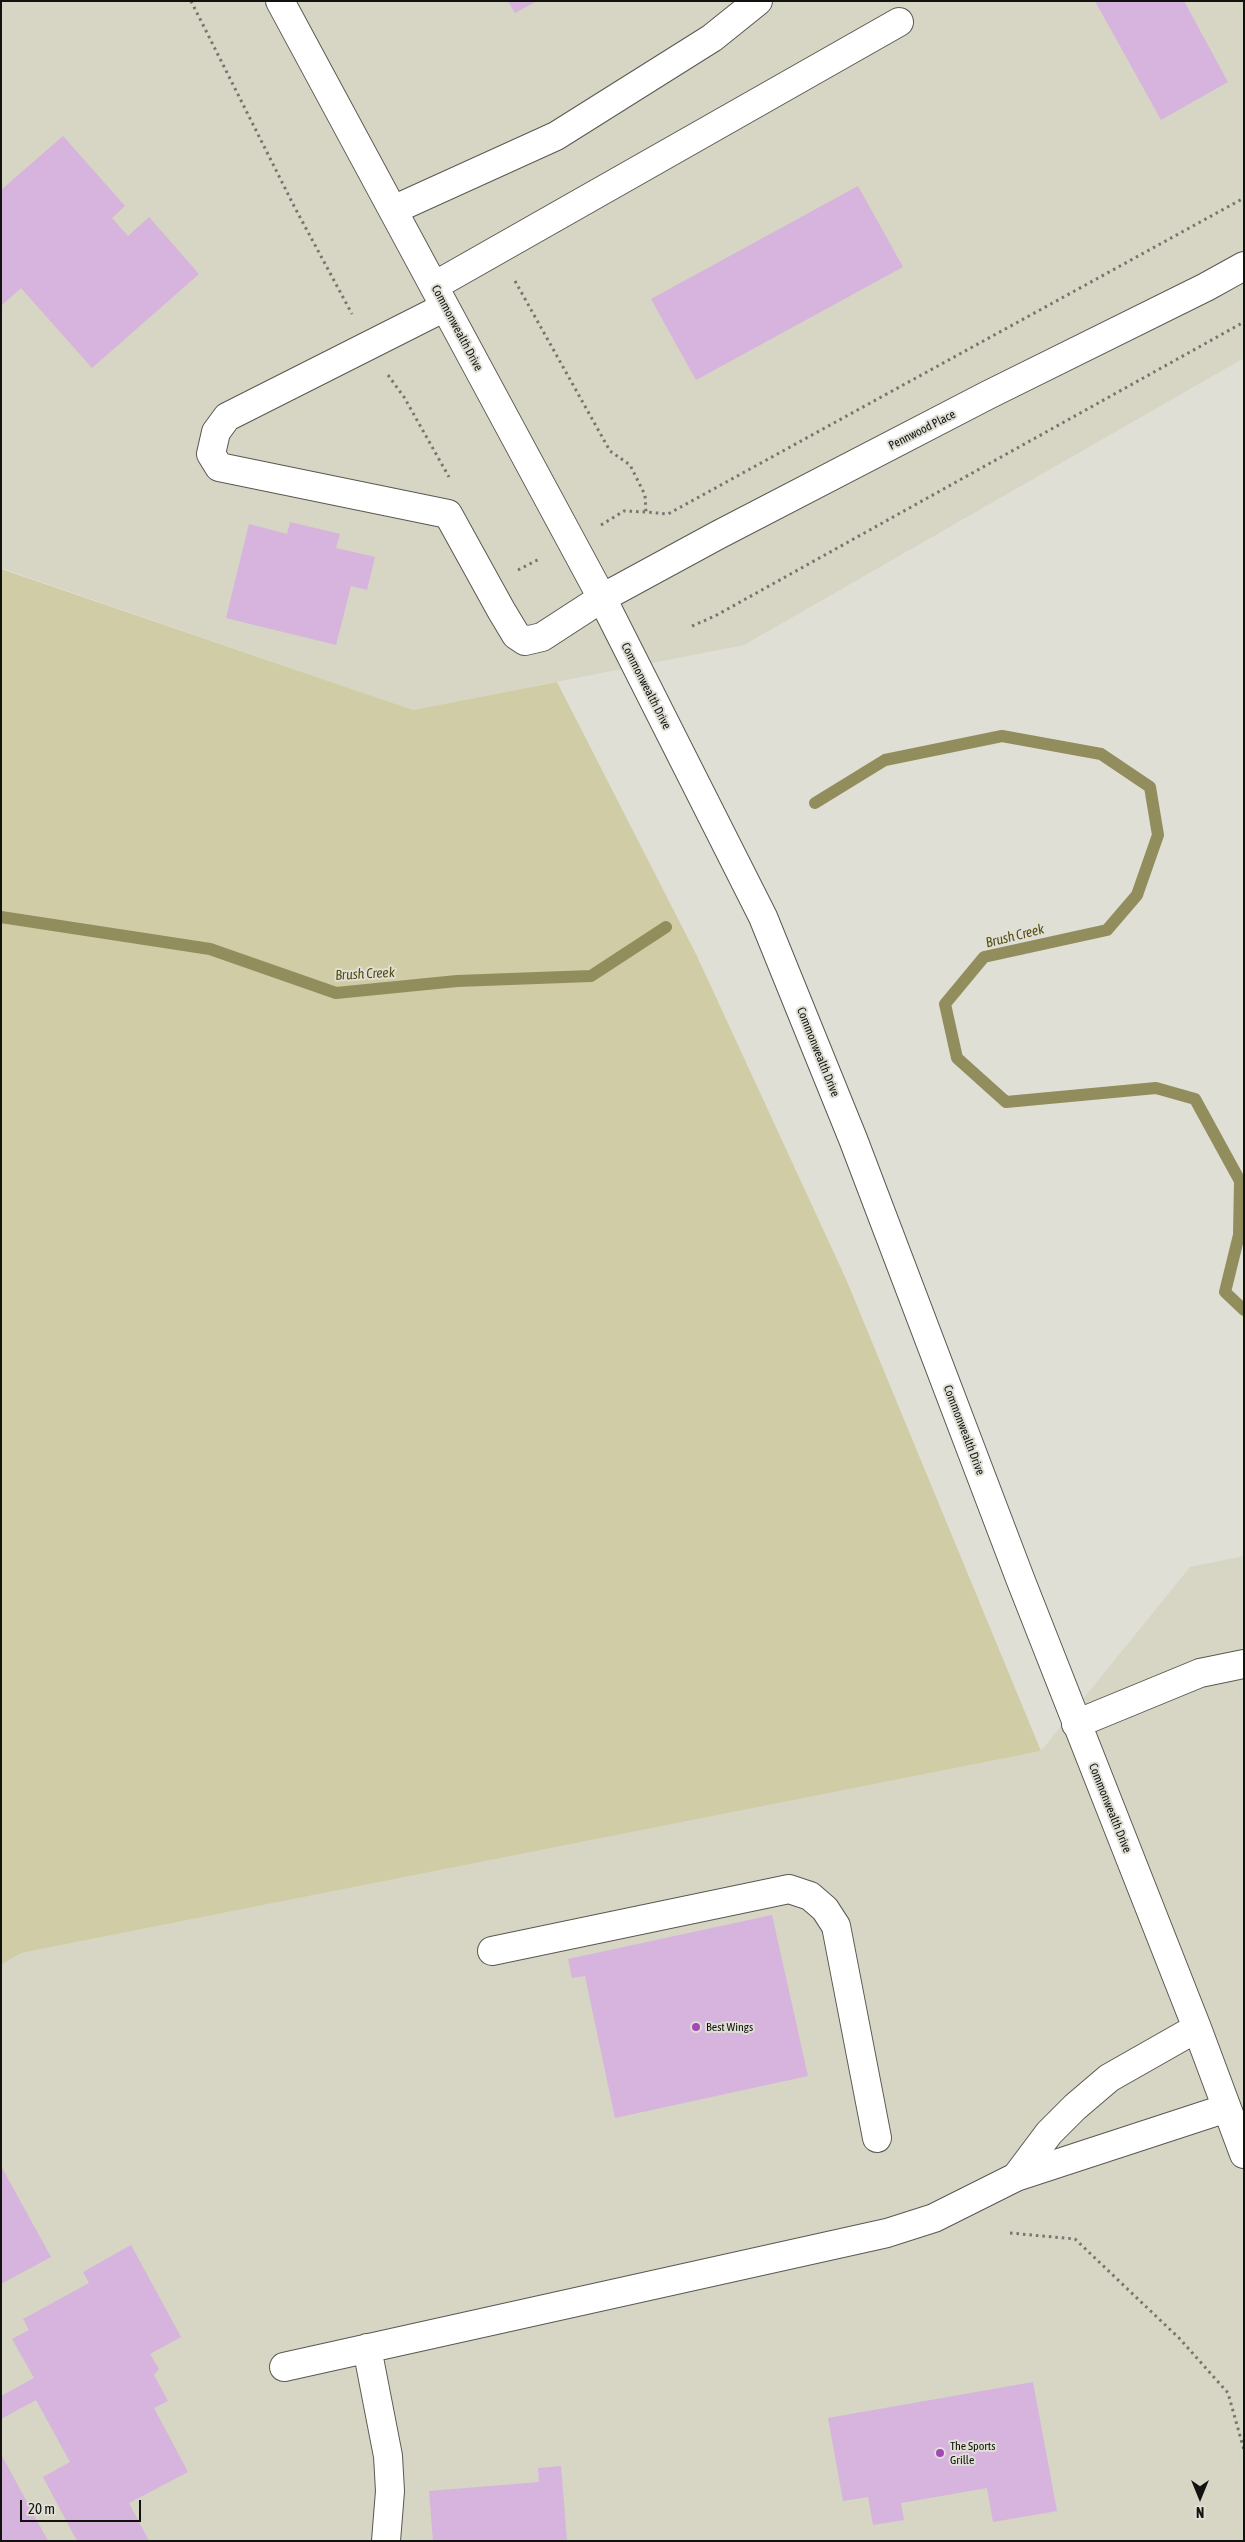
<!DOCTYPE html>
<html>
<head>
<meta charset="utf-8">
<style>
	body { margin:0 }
	#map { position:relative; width:1245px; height:2542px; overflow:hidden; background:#e0dfd6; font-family:"Asap Condensed",sans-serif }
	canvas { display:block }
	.frame { position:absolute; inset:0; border:2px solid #12120f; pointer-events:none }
	.north { position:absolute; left:1175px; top:2472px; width:50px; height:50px; -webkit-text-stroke:4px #e0dfd6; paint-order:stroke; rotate:180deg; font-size:14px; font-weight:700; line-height:20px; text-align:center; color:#12120f }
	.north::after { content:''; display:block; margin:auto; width:18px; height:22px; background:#12120f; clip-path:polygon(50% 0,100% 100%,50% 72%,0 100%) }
	.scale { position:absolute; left:20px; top:2500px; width:121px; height:22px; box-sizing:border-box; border:2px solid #12120f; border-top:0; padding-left:6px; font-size:15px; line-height:18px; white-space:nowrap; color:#12120f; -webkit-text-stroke:4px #e0dfd6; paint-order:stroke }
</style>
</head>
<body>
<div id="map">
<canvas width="1245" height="2542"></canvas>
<div class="frame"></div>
<div class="north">N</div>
<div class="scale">20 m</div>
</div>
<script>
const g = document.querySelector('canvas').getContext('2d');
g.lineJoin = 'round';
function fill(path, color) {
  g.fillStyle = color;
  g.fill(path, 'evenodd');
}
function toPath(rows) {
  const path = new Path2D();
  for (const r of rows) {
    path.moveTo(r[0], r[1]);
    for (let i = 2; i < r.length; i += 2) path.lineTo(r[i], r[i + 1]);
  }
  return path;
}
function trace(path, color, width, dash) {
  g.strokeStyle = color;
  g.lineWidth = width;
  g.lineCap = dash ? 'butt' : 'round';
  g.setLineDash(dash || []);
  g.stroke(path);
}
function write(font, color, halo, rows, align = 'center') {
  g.font = font + ' "Asap Condensed",sans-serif';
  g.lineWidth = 4;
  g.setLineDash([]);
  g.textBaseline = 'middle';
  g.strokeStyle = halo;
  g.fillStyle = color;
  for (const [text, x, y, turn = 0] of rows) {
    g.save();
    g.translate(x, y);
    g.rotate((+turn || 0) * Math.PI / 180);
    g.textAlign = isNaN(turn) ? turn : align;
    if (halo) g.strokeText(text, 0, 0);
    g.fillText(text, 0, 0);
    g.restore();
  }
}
fill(toPath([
	[1,1,1244,1,1244,358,744,645,413,710,1,568],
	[1244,1556,1244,2541,1,2541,1,1965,21,1953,1041,1751,1190,1567]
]), '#d7d5c4');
fill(toPath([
	[1,569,413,710,557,682,696,954,846,1279,1041,1751,21,1953,1,1965]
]), '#d0cca5');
trace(toPath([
	[815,803,885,760,1002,736,1101,754,1150,787,1158,835,1137,895,1107,930,984,957,945,1004,957,1058,1006,1102,1156,1088,1195,1099,1240,1181,1239,1235,1225,1292,1244,1310],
	[1,917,210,949,336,993,457,981,591,976,666,927]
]), '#928d5c', 12);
fill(toPath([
	[508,1,537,1,515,13],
	[1095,1,1184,1,1228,82,1161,120],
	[63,136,125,206,112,218,128,236,149,217,199,274,92,368,21,288,1,306,1,190],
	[858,186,903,267,696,380,651,299],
	[290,522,340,534,336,548,375,557,367,590,351,586,336,645,226,618,249,524,287,534],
	[772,1915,808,2076,615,2118,585,1976,572,1978,568,1959],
	[1,2166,51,2257,1,2284],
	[131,2245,181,2337,150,2354,159,2369,154,2375,168,2401,154,2408,188,2472,129,2503,149,2541,77,2541,43,2477,70,2462,36,2400,1,2419,1,2396,34,2378,12,2339,29,2330,23,2319,89,2283,83,2272],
	[1033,2382,1057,2511,993,2522,987,2488,901,2503,904,2520,873,2525,868,2497,843,2501,828,2418],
	[1,2454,48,2541,1,2541],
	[561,2466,567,2541,433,2541,429,2491,539,2482,538,2468]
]), '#d6b4dd');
const minor = toPath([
	[280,1,602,598,763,917,853,1139,1021,1581,1197,2028,1244,2154],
	[393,210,556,136,712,38,758,1],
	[434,286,899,22],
	[445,307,227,417,216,432,211,454,219,467,448,514,501,610,516,635,525,641,542,637,602,598,718,535,988,395,1206,287,1244,266],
	[1076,1724,1200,1673,1244,1664],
	[492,1951,789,1889,810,1896,825,1909,836,1926,877,2138],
	[1016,2177,1049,2133,1075,2107,1109,2078,1197,2028],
	[367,2348,388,2456,390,2491,386,2541],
	[284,2367,887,2233,934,2218,1016,2177,1227,2108]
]);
trace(minor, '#595951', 30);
trace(toPath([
	[191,1,294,206,352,314],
	[515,281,610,451,630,465,645,495,646,512,668,514,1244,198],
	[388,375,404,397,449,477],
	[601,525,624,511,646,512],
	[518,570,541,558],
	[692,626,715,616,1244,322],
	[1010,2233,1075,2239,1180,2339,1228,2393,1244,2450]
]), '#767570', 3, [2.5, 4]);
trace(minor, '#fff', 28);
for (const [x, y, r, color] of [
	[696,2027,5,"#a349b5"],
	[940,2453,5,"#a349b5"]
]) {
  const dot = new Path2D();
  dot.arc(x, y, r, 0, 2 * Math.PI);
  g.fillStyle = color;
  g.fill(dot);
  trace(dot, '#e0dfd6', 2);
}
write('12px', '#12120f', '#e0dfd6', [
	["Commonwealth Drive",457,328,62],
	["Pennwood Place",922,430,-27],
	["Commonwealth Drive",646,686,63],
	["Commonwealth Drive",818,1052,68],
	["Commonwealth Drive",964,1430,69],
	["Commonwealth Drive",1110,1808,68]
]);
write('12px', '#12120f', '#e0dfd6', [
	["Best Wings",706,2027],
	["The Sports",950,2446],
	["Grille",950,2460]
], 'left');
write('italic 14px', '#544d10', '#e0dfd6', [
	["Brush Creek",1015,936,-14],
	["Brush Creek",365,974,-3]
]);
</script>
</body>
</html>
